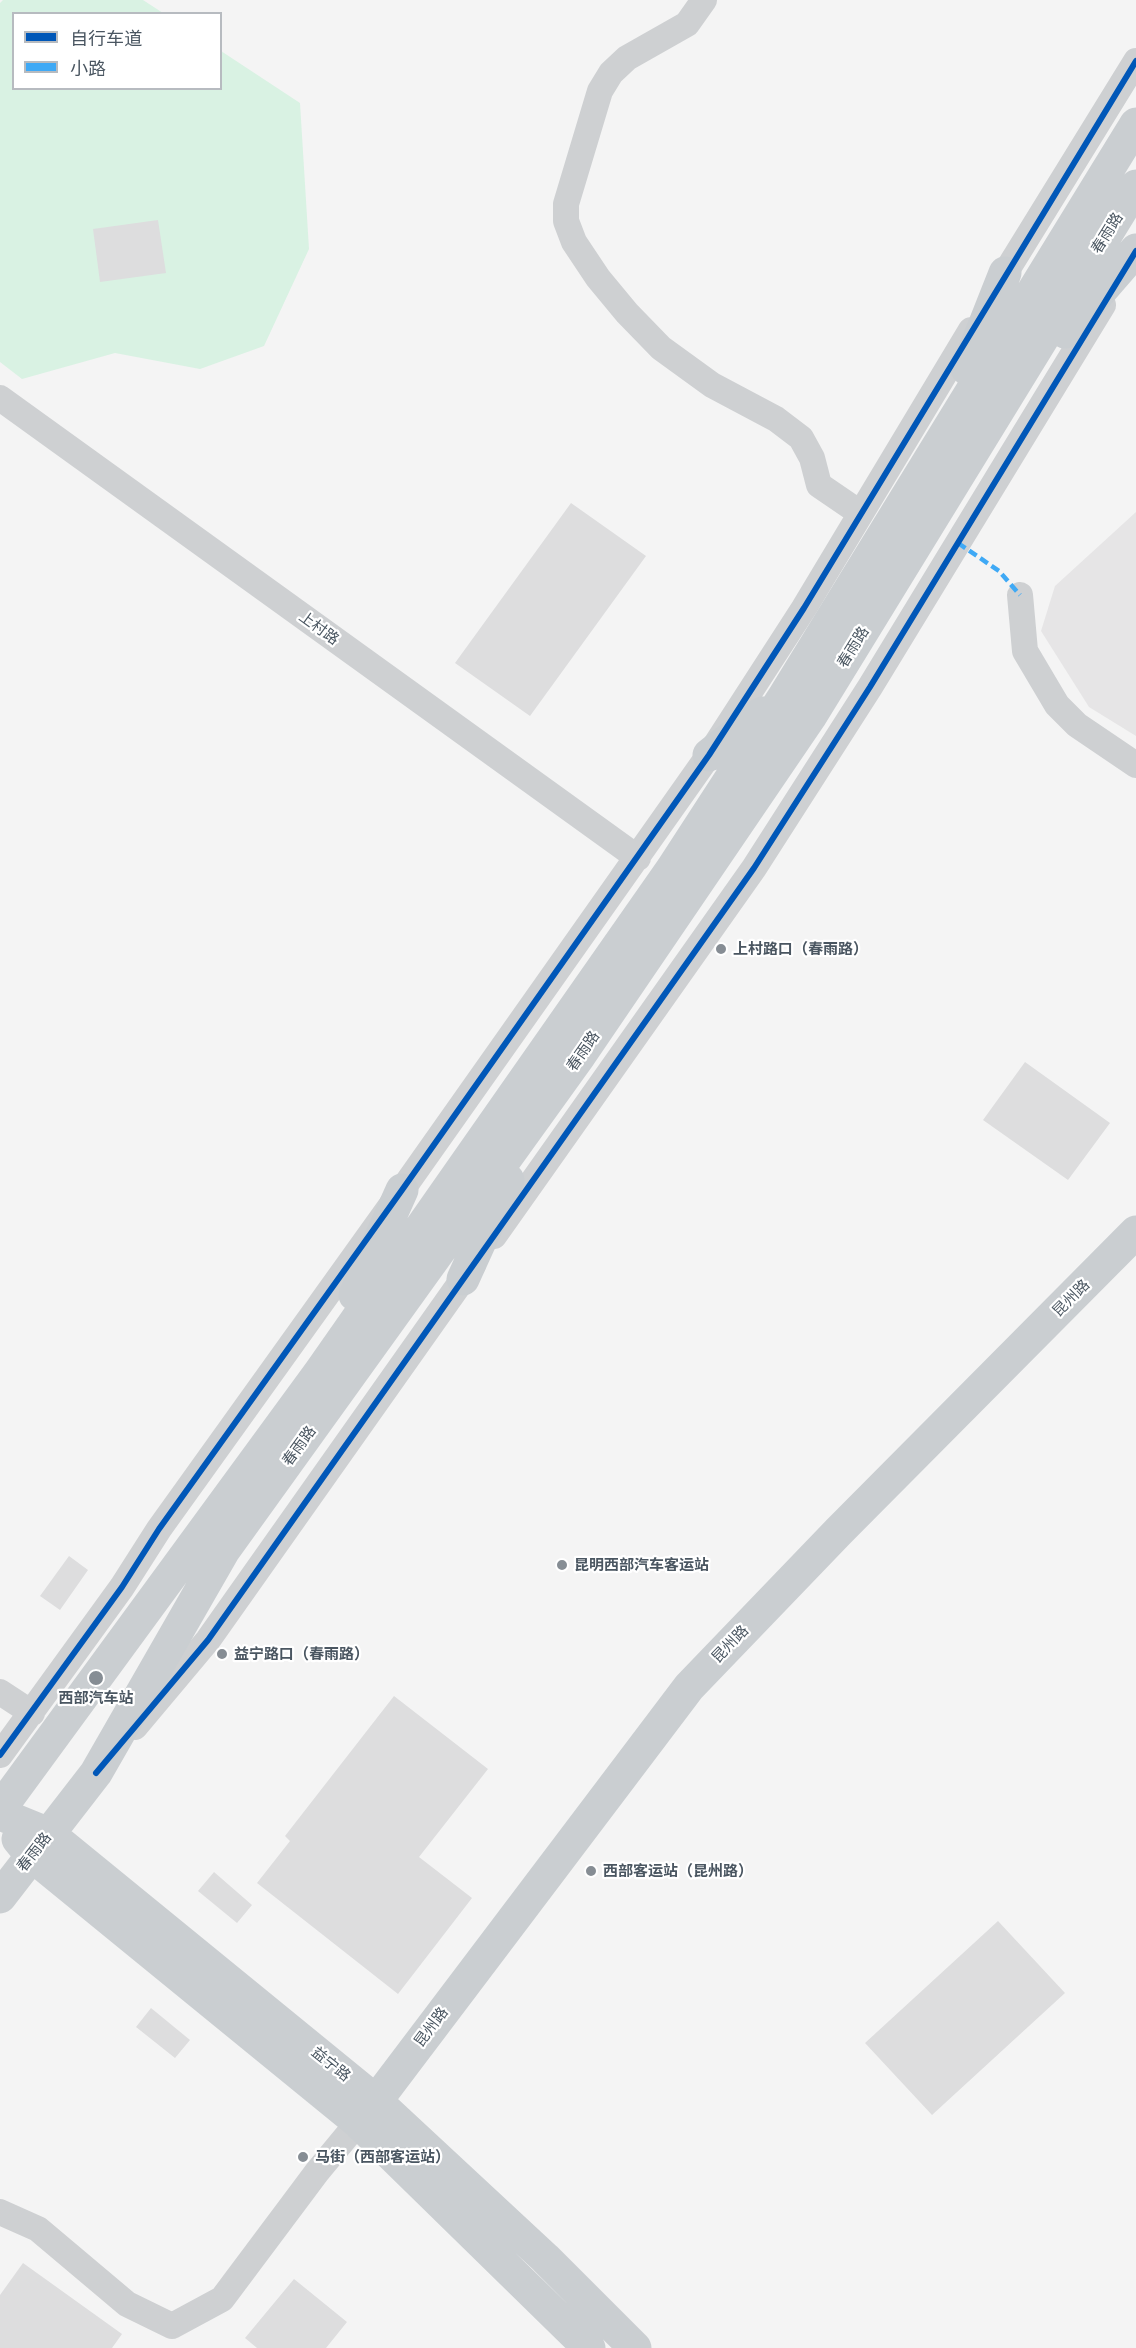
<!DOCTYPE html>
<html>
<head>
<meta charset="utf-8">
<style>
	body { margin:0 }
	#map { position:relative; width:1136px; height:2348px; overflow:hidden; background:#f4f4f4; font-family:Ubuntu,"Noto Sans SC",sans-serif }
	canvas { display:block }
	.legend { position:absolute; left:12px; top:12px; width:210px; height:78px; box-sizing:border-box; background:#fff; border:2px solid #b7bbc0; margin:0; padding:8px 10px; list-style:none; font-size:18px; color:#4a5661 }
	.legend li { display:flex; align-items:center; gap:12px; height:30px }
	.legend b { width:30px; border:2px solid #b7bbc0 }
</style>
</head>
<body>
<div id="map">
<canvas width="1136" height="2348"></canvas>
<ul class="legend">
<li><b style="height:8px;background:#0057b8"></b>自行车道</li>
<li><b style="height:8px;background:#3fa9f5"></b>小路</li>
</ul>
</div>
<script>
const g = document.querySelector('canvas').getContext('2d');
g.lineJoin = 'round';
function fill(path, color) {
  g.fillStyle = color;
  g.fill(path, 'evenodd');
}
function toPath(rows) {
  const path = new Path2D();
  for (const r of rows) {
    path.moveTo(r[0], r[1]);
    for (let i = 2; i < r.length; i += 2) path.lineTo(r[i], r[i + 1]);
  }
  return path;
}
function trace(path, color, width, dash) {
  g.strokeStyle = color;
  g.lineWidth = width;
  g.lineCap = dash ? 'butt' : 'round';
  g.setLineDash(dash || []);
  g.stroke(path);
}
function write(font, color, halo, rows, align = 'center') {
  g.font = font + ' Ubuntu,"Noto Sans SC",sans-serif';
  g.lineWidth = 4.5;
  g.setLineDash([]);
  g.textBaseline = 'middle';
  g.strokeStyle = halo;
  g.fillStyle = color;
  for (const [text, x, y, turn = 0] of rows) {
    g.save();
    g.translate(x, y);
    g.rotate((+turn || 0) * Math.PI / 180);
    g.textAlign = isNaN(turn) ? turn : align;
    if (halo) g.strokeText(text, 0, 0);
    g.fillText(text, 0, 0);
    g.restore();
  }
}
fill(toPath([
	[1136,512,1136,736,1089,707,1041,631,1055,586]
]), '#e6e5e6');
fill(toPath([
	[3,0,143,0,163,13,14,14,14,88,220,88,221,51,300,103,309,249,264,346,200,369,115,353,22,379,0,362,0,3]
]), '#d9f2e3');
fill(toPath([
	[158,220,166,273,100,282,93,229],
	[571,503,646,556,530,716,455,663],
	[1025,1062,1110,1123,1068,1180,983,1120],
	[69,1556,88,1570,60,1610,40,1596],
	[394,1696,488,1769,419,1857,472,1898,398,1994,257,1883,290,1841,285,1836],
	[214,1872,252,1905,237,1923,198,1891],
	[998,1921,1065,1993,932,2115,865,2043],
	[151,2008,190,2040,175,2058,136,2027],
	[23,2263,122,2334,112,2348,0,2348,0,2295],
	[294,2279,347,2322,326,2348,257,2348,245,2338]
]), '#ddddde');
trace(toPath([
	[704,0,687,24,627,58,611,73,600,91,566,204,566,221,574,242,598,278,627,313,661,348,712,385,776,419,801,438,812,458,819,485,860,513],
	[996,288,1136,61],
	[0,398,638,858],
	[1020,595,1025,651,1057,705,1077,725,1136,765],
	[494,1236,754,868,870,687,1103,305],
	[0,1692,32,1713],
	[135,1727,208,1640,473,1265],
	[0,1755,122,1587,159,1529,402,1190,709,755,804,608,971,330],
	[0,2212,38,2229,127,2304,172,2326,222,2299,317,2172,370,2108]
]), '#ced0d2', 26);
trace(toPath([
	[1065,332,1136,250],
	[967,369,1005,273],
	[709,755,762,713],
	[463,1279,508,1180],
	[355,1295,402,1190],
	[0,1809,320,1372,672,869,785,695,1136,124],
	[0,1814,49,1834,376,2101,545,2258,635,2348],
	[18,1839,31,1855,358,2122,589,2348],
	[0,1897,96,1773,224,1550,580,1055,810,717,1136,186],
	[376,2101,689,1687,839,1531,1136,1232]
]), '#caced1', 33);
trace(toPath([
	[958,543,999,571,1020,595]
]), '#3fa9f5', 4.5, [9, 4.5]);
trace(toPath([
	[0,1755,122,1587,159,1529,402,1190,709,755,804,608,1136,61],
	[96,1773,208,1640,754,868,870,687,1136,251]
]), '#0057b8', 6);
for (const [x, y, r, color] of [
	[721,949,6,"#868d94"],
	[562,1565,6,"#868d94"],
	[222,1654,6,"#868d94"],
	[96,1678,8,"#868d94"],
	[591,1871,6,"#868d94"],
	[303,2157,6,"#868d94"]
]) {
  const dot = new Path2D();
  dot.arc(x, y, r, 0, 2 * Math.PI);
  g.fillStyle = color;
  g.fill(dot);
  trace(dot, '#fff', 2);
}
write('15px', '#4a5661', '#fff', [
	["春雨路",1107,233,-58],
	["上村路",319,628,36],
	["春雨路",853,647,-58],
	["春雨路",583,1051,-55],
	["昆州路",1071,1298,-45],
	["春雨路",299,1446,-54],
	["昆州路",730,1644,-46],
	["春雨路",34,1852,-52],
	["昆州路",431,2027,-53],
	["益宁路",331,2064,39]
]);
write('bold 15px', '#4a5661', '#fff', [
	["上村路口（春雨路）",733,949],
	["昆明西部汽车客运站",574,1565],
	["益宁路口（春雨路）",234,1654],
	["西部汽车站",96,1698,"center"],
	["西部客运站（昆州路）",603,1871],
	["马街（西部客运站）",315,2157]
], 'left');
</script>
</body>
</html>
